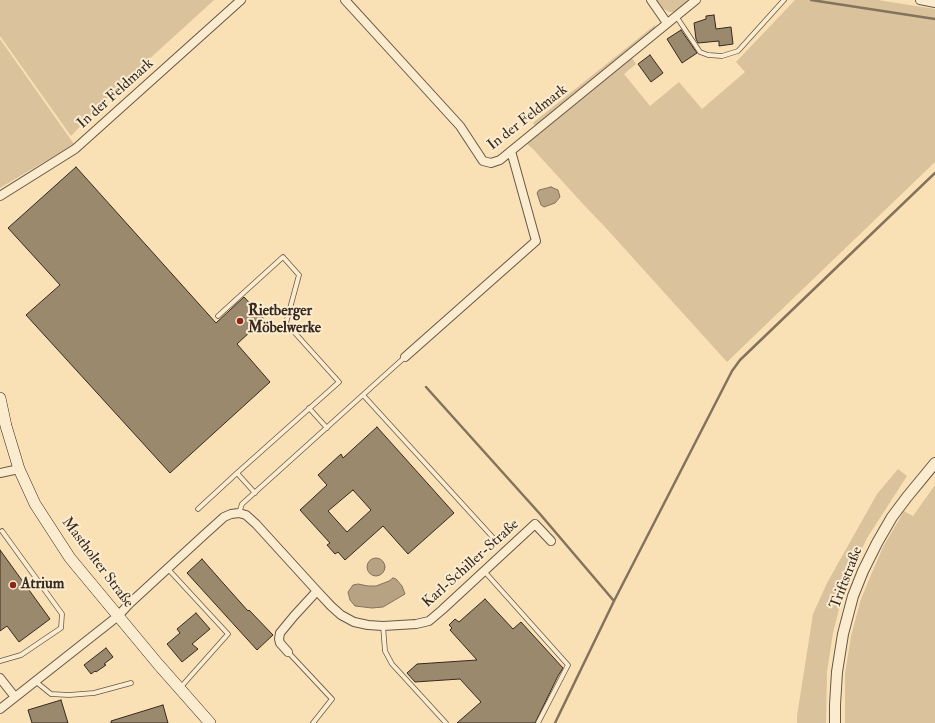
<!DOCTYPE html>
<html>
<head>
<meta charset="utf-8">
<style>
	body { margin:0 }
	canvas { display:block; background:#fae1b5 }
</style>
</head>
<body>
<canvas width="935" height="723"></canvas>
<script>
const g = document.querySelector('canvas').getContext('2d');
g.lineJoin = 'round';
function fill(path, color) {
  g.fillStyle = color;
  g.fill(path, 'evenodd');
}
function toPath(rows) {
  const path = new Path2D();
  for (const r of rows) {
    if (r.length === 3) {
      path.moveTo(r[0] + r[2], r[1]);
      path.arc(r[0], r[1], r[2], 0, 2 * Math.PI);
      continue;
    }
    path.moveTo(r[0], r[1]);
    for (let i = 2; i < r.length; i += 2) path.lineTo(r[i], r[i + 1]);
  }
  return path;
}
function trace(path, color, width, dash) {
  g.strokeStyle = color;
  g.lineWidth = width;
  g.lineCap = dash ? 'butt' : 'round';
  g.setLineDash(dash || []);
  g.stroke(path);
}
function write(font, color, halo, rows, align = 'center') {
  g.font = font + ' "IM FELL Double Pica",serif';
  g.lineWidth = 4;
  g.setLineDash([]);
  g.textBaseline = 'middle';
  g.strokeStyle = halo;
  g.fillStyle = color;
  for (const [text, x, y, turn = 0] of rows) {
    g.save();
    g.translate(x, y);
    g.rotate((+turn || 0) * Math.PI / 180);
    g.textAlign = isNaN(turn) ? turn : align;
    if (halo) g.strokeText(text, 0, 0);
    g.fillText(text, 0, 0);
    g.restore();
  }
}
fill(toPath([
	[0,0,214,0,112,93,71,136,0,36],
	[657,0,690,0,674,12,669,12,662,8],
	[795,0,878,0,935,9,935,162,727,362,605,227,582,203,533,149,527,144,537,134,632,58,636,64,624,74,650,106,679,82,702,109,745,72,736,62],
	[655,25,656,29,536,126,533,123],
	[0,39,74,144,0,188],
	[898,469,907,476,867,538,853,568,843,593,833,633,827,672,826,723,797,723,797,716,813,614,827,583,877,494],
	[935,485,935,723,845,723,845,674,851,636,861,599,871,575,883,547,904,511,913,516]
]), '#d9c29c');
const water = toPath([
	[551,187,558,190,560,197,555,203,544,207,541,205,537,193,539,190,551,187],
	[376,567,9],
	[393,578,396,579,402,586,405,594,383,607,372,608,355,606,350,600,348,592,353,585,358,584,368,586,376,586,389,581,393,578]
]);
fill(water, '#b7a283');
trace(water, '#83725c', 1);
trace(toPath([
	[811,0,935,19],
	[426,387,540,514,614,601],
	[555,723,614,601,732,371,740,360,935,173]
]), '#83725c', 2.5);
const building = toPath([
	[714,15,716,29,731,27,733,44,719,46,719,41,698,43,696,39,694,23,706,19,706,16,714,15],
	[681,30,697,53,682,63,667,39,681,30],
	[650,55,663,73,651,82,638,64,650,55],
	[76,167,216,323,244,297,264,319,237,344,270,382,170,473,26,315,60,285,8,228,76,167],
	[377,427,454,513,408,554,383,526,345,560,338,552,335,554,327,545,330,543,300,510,327,485,318,475,341,454,343,458,377,427],
	[353,490,371,510,347,532,328,511,353,490],
	[0,550,50,619,19,642,7,626,0,631,0,550],
	[202,559,216,575,248,611,249,610,273,635,257,650,187,573,202,559],
	[485,599,513,629,521,622,563,668,558,676,557,678,535,723,457,723,481,702,460,679,415,682,407,673,417,664,477,660,450,630,452,628,449,625,455,619,459,622,485,599],
	[196,613,210,629,192,644,198,649,182,662,167,644,180,633,177,629,196,613],
	[106,648,113,657,104,664,106,665,96,672,95,671,91,674,84,665,106,648],
	[61,700,68,723,32,723,28,710,61,700],
	[163,705,168,723,111,723,111,721,163,705]
]);
fill(building, '#9b896e');
trace(building, '#352922', 1);
const service = toPath([
	[676,16,700,52,708,55,722,56,738,51,784,0],
	[218,316,283,257,299,275,286,323,339,382,237,473,255,493],
	[363,395,498,543],
	[309,408,327,428],
	[198,509,237,473],
	[239,513,242,504,405,357],
	[168,569,228,634,180,688],
	[484,571,568,665,538,723],
	[383,626,385,651,392,664,446,723],
	[288,652,332,699,313,723],
	[0,661,21,655,61,628,62,614,2,531],
	[35,681,51,694,69,695,94,693,131,683]
]);
const minor = toPath([
	[345,0,460,126,483,161,491,163,500,160,511,151,696,0],
	[651,0,667,23],
	[920,0,935,3],
	[0,196,75,149,241,0],
	[405,357,536,241,511,151],
	[0,473,19,469],
	[288,652,280,643,279,639,280,633,294,616,317,591],
	[0,678,15,697],
	[0,709,118,616,129,604,204,535,224,517,231,514,239,513,246,515,256,524,317,591,331,606,341,615,354,622,368,625,383,626,416,624,429,621,442,610,535,524,551,541]
]);
const tertiary = toPath([
	[835,723,835,705,837,672,843,634,853,596,863,571,877,543,892,517,907,497,935,463]
]);
const secondary = toPath([
	[0,398,6,426,19,469,35,504,70,558,158,664,210,723]
]);
trace(service, '#665747', 5.5);
trace(minor, '#665747', 10);
trace(tertiary, '#665747', 12);
trace(secondary, '#352922', 12);
trace(service, '#fceccf', 4);
trace(minor, '#fceccf', 8);
trace(tertiary, '#fceccf', 10);
trace(secondary, '#fceccf', 11);
for (const [x, y, r, color] of [
	[240,321,4,"#8f2418"],
	[13,585,4,"#8f2418"]
]) {
  const dot = new Path2D();
  dot.arc(x, y, r, 0, 2 * Math.PI);
  g.fillStyle = color;
  g.fill(dot);
  trace(dot, '#fceccf', 1.5);
}
write('15px', '#352922', '#fceccf', [
	["In der Feldmark",116,94,-42],
	["In der Feldmark",528,118,-38],
	["Mastholter Straße",97,563,53],
	["Karl-Schiller-Straße",471,564,-42],
	["Triftstraße",847,578,-69]
]);
write('bold 15px', '#352922', '#fceccf', [
	["Rietberger",248,312],
	["Möbelwerke",248,329],
	["Atrium",21,585]
], 'left');
</script>
</body>
</html>
